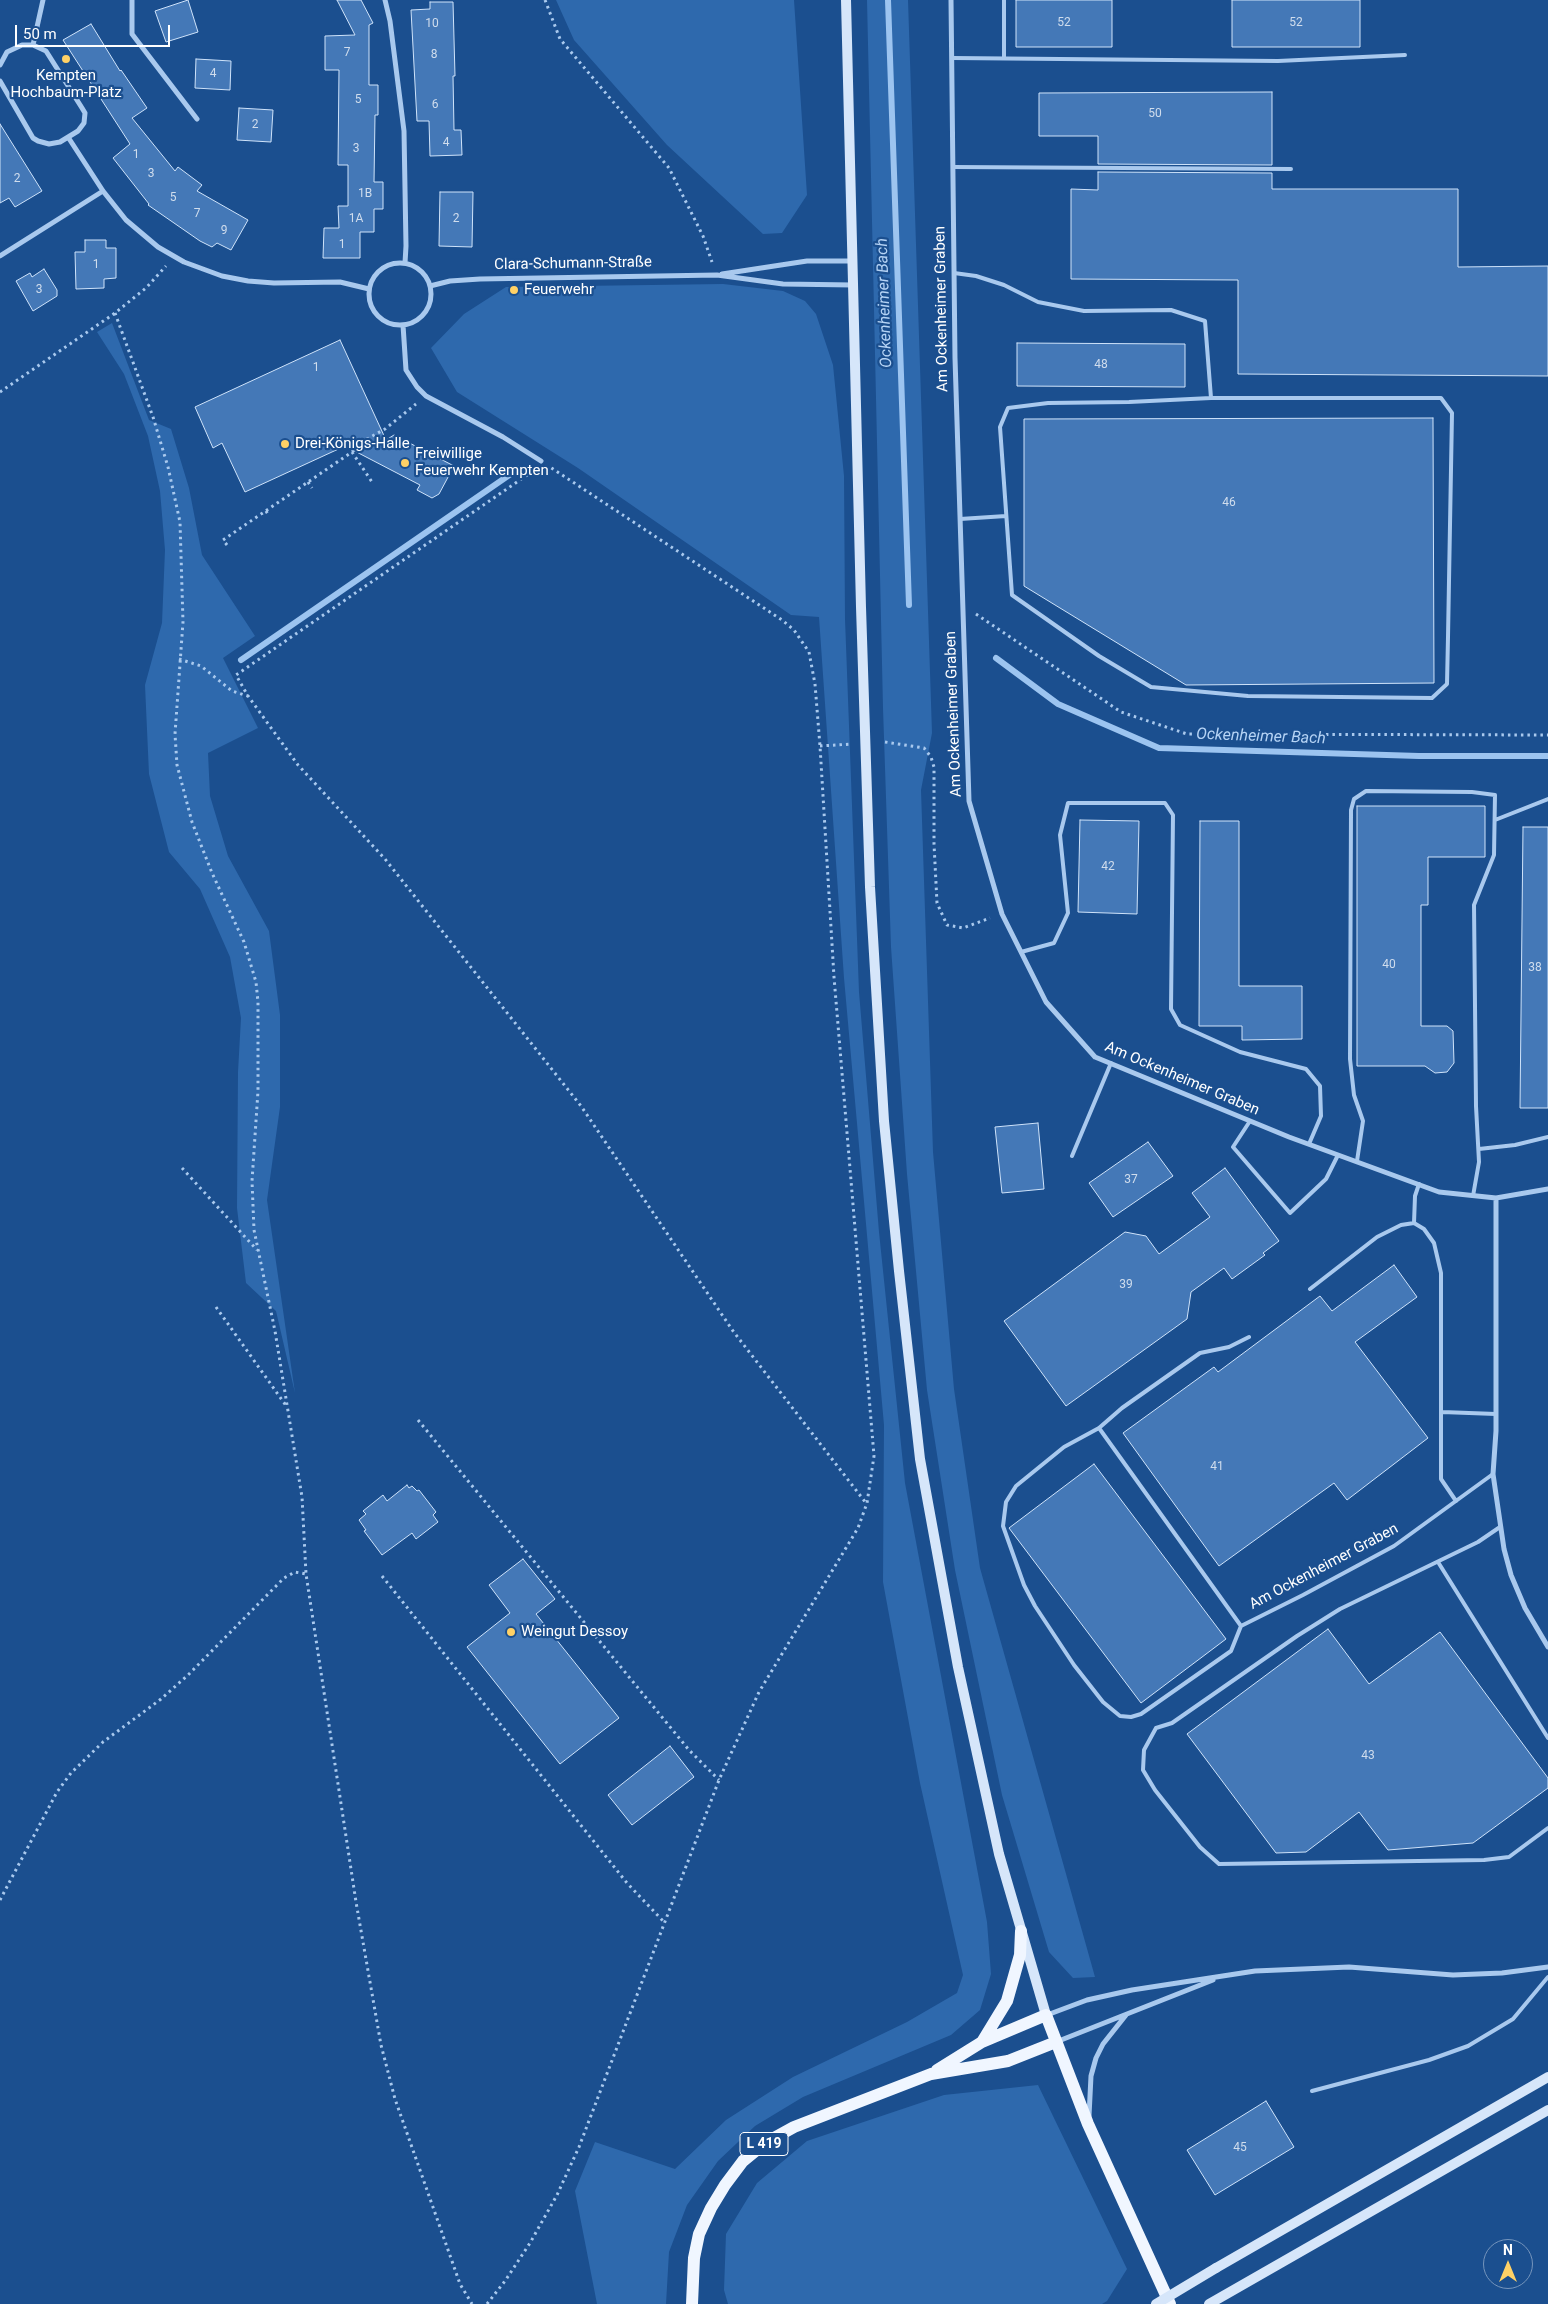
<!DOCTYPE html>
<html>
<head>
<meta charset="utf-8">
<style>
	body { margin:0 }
	#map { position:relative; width:1548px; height:2304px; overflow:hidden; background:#1b4f8f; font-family:Roboto,sans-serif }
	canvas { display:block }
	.north { position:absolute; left:1483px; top:2239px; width:50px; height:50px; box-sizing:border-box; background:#1b4f8f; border:1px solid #7695bc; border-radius:50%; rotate:0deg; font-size:14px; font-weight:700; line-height:20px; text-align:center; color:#fff }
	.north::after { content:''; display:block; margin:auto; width:18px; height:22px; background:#ffd166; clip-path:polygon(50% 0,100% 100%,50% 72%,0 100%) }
	.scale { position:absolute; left:15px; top:25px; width:155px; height:22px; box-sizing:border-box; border:2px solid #fff; border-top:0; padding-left:6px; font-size:15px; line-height:18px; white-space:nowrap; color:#fff; -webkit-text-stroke:4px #1b4f8f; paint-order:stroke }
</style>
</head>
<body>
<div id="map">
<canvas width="1548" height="2304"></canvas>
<div class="north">N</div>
<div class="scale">50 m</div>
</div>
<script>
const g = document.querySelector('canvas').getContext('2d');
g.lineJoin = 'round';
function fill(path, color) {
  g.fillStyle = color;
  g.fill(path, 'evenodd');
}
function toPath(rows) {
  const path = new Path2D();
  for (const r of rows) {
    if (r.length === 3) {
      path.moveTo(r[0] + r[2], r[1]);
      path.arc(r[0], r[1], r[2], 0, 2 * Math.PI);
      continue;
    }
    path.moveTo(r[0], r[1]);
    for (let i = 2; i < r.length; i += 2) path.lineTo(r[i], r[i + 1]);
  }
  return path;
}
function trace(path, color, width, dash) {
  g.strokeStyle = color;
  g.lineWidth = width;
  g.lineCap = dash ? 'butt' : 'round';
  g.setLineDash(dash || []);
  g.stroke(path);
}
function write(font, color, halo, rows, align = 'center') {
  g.font = font + ' Roboto,sans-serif';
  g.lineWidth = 4.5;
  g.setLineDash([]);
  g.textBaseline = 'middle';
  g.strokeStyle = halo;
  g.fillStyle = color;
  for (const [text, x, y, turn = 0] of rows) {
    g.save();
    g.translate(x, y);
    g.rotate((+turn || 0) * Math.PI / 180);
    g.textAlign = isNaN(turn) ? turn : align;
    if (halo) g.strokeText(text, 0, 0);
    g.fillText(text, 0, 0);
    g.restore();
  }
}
fill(toPath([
	[556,0,794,0,807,195,782,233,763,234,667,145,574,40],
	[867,0,908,0,932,733,921,790,933,1152,954,1389,980,1568,1095,1977,1073,1978,1049,1952,1002,1795,955,1570,927,1390,907,1174,891,947,883,708],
	[723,284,783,291,805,301,816,314,833,365,844,476,845,619,859,992,879,1232,905,1483,987,1922,991,1974,980,2010,951,2035,803,2097,755,2126,718,2161,687,2205,669,2252,666,2304,597,2304,575,2191,595,2142,675,2169,726,2120,793,2077,907,2022,957,1993,963,1975,920,1783,883,1582,884,1425,844,978,819,617,791,615,578,468,457,392,431,348,464,314,506,287],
	[112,323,149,420,171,429,189,488,202,555,255,636,223,658,258,728,208,753,210,796,228,856,269,931,280,1015,280,1107,267,1200,295,1393,276,1311,246,1283,237,1208,238,1072,241,1018,230,957,200,889,169,852,149,774,145,685,162,623,165,550,160,491,148,436,124,374,97,332],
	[1038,2085,1127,2269,1107,2301,1102,2304,728,2304,724,2290,726,2234,757,2183,807,2141,944,2095]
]), '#2e69ad');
trace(toPath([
	[888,0,909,605],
	[996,658,1058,704,1159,748,1419,756,1548,756],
	[241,660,518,469]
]), '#9cc4f0', 6);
const building = toPath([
	[188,0,198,32,166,42,155,11,188,0],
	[337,0,361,0,373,23,369,25,369,85,378,85,378,115,375,115,374,182,383,182,383,209,374,209,374,232,360,232,360,258,323,258,324,228,339,228,338,206,348,206,348,165,338,165,339,70,325,70,325,36,355,35,337,0],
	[1016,0,1112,0,1112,47,1016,47,1016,0],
	[1232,0,1360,0,1360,47,1232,47,1232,0],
	[430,2,453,2,455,76,453,76,454,130,461,130,462,155,430,156,429,121,417,121,411,10,430,9,430,2],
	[91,24,120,71,121,70,147,108,132,118,175,171,178,167,202,185,197,191,248,220,231,250,217,243,212,247,200,241,148,205,149,204,113,158,130,144,63,40,91,24],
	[196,59,231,61,230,90,195,88,196,59],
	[1272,92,1272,165,1098,164,1098,136,1039,136,1039,93,1272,92],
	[239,108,273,110,271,142,237,140,239,108],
	[0,124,42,191,15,207,9,198,0,203,0,124],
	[1098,172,1272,173,1272,189,1458,189,1458,267,1548,266,1548,376,1238,374,1238,280,1071,279,1071,189,1098,190,1098,172],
	[440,192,473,192,472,247,439,246,440,192],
	[85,240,106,240,106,248,116,248,116,278,104,279,104,288,76,289,75,252,85,252,85,240],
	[44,269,57,290,57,296,33,311,16,281,30,273,32,277,44,269],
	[340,340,386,440,394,435,454,466,439,494,432,498,417,490,420,485,345,446,245,492,222,443,213,448,195,407,340,340],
	[1017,343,1185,344,1185,387,1017,386,1017,343],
	[1433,418,1434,683,1186,685,1024,586,1024,419,1433,418],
	[1357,806,1485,806,1485,857,1428,857,1428,905,1421,905,1421,1026,1447,1026,1453,1031,1454,1063,1447,1072,1435,1073,1425,1066,1357,1066,1357,806],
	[1080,820,1139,821,1137,914,1078,912,1080,820],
	[1200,821,1239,821,1239,986,1302,986,1302,1039,1242,1040,1242,1026,1199,1026,1200,821],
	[1523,827,1548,827,1548,1108,1520,1108,1523,827],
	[1038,1123,1044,1189,1002,1193,995,1127,1038,1123],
	[1148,1142,1173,1176,1113,1217,1089,1183,1148,1142],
	[1225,1168,1279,1241,1263,1253,1265,1255,1232,1279,1224,1268,1191,1292,1187,1319,1066,1406,1004,1321,1125,1232,1146,1236,1159,1254,1210,1217,1192,1193,1225,1168],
	[1394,1265,1417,1297,1355,1342,1428,1438,1347,1500,1334,1483,1219,1566,1123,1433,1214,1367,1218,1372,1320,1296,1332,1311,1394,1265],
	[1094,1464,1226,1639,1141,1703,1009,1528,1094,1464],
	[407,1485,409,1488,412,1486,417,1491,419,1490,436,1512,433,1515,438,1522,416,1539,412,1533,382,1555,364,1531,366,1530,359,1520,366,1514,363,1511,383,1495,387,1501,407,1485],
	[523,1559,555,1599,536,1614,619,1718,560,1764,467,1647,510,1613,489,1585,523,1559],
	[1328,1629,1369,1684,1440,1632,1548,1778,1548,1788,1473,1843,1388,1850,1359,1812,1306,1852,1276,1853,1187,1734,1328,1629],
	[670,1746,694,1777,632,1825,608,1795,670,1746],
	[1266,2101,1294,2147,1215,2195,1187,2150,1266,2101]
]);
fill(building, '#4478b7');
trace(building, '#cfe3fa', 1);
trace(toPath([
	[545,0,560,39,669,168,703,236,712,262],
	[115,313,153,417,168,467,180,522,183,622,175,734,177,765,192,822,212,873,244,942,256,982,258,1002,258,1091,252,1181,254,1230,275,1331,302,1497,306,1574,356,1902,381,2045,395,2099,460,2284,472,2304],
	[0,392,115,313,146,288,166,266],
	[352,452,367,439,385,429,416,404],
	[533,471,236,675,248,696,298,765,385,859,581,1106,733,1331,866,1503],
	[308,482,312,488],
	[266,511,269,516],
	[227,545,223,540,352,452,372,482],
	[976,614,1121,712,1187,734,1548,735],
	[179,659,201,666,232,691,248,696],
	[885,742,924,748,931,757,934,767,934,844,937,903,947,925,963,928,990,918],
	[820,746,852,744],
	[182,1168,257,1250],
	[216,1307,287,1407],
	[418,1420,689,1750,719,1780],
	[382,1576,627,1883,664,1922],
	[0,1900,57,1792,71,1773,103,1742,161,1699,188,1675,284,1578,295,1572,306,1574],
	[487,2304,505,2281,530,2243,557,2195,579,2147,719,1780,759,1692,858,1528,867,1503,874,1456,834,977,820,746,815,684,809,652,794,630,782,620,550,467]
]), '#a9c9ee', 3, [2.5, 4]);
trace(toPath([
	[1004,0,1004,58],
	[952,58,1278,61,1405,55],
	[953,167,1291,169],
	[954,273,976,276,1004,285,1038,302,1084,311,1171,310,1205,321,1211,398,1441,398,1452,413,1448,637,1447,684,1432,698,1248,696,1151,687,1099,656,1012,595,1000,427,1008,408,1048,403,1129,402,1211,398],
	[960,519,1006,516],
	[1495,820,1548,799],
	[1021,952,1054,943,1068,913,1060,835,1068,803,1165,803,1173,815,1171,1009,1180,1025,1240,1052,1306,1069,1320,1086,1321,1116,1309,1144],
	[1250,1121,1233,1147,1290,1213,1326,1179,1338,1155],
	[1479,1149,1515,1145,1548,1137],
	[1072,1156,1111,1063],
	[1357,1161,1363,1121,1354,1095,1350,1059,1351,810,1354,799,1366,791,1472,792,1495,795,1494,855,1474,905,1476,1106,1479,1162,1473,1196],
	[1414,1223,1415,1196,1419,1184],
	[1310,1289,1377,1237,1401,1225,1414,1223,1424,1229,1434,1243,1441,1273,1441,1479,1456,1501],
	[1442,1412,1496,1414],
	[1099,1428,1241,1626,1303,1595,1394,1546,1493,1474],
	[1500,1527,1478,1542,1340,1609,1297,1636,1172,1723,1156,1728,1144,1750,1143,1770,1155,1790,1200,1847,1219,1864,1484,1860,1509,1857,1548,1828],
	[1438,1562,1548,1738],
	[1241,1626,1231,1651,1141,1714,1131,1717,1120,1716,1103,1702,1074,1665,1035,1606,1024,1585,1003,1526,1006,1502,1016,1486,1064,1447,1099,1428,1122,1408,1200,1353,1229,1347,1249,1337],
	[1312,2091,1429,2060,1468,2046,1513,2019,1548,1977]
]), '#a9c9ee', 4);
trace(toPath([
	[132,0,132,34,197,119],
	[385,0,390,21,404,131,406,246,405,263],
	[951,0,955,358,969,801,1002,914,1046,1002,1095,1057,1289,1137,1439,1192,1496,1198,1548,1189],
	[33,45,43,0],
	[0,65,7,52,22,45,33,45,46,51,82,108,85,113,84,123,78,131,60,142,49,144,38,141,33,138,0,81],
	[68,137,103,191,126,220,158,247,184,262,222,276,248,281,274,283,340,282,369,289],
	[0,256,103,191],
	[400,294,31],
	[722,274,807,261,852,261],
	[430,286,450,281,480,279,717,275,783,284,853,285],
	[403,325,406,370,417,387,426,396,503,437,541,461],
	[1496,1198,1496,1431,1493,1474,1504,1549,1511,1575,1525,1608,1548,1647],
	[1047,2015,1087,2000,1132,1990,1255,1971,1349,1967,1453,1975,1502,1973,1548,1967],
	[1056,2042,1213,1980],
	[1089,2116,1091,2076,1096,2058,1103,2044,1126,2015]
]), '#a9c9ee', 5);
trace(toPath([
	[846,0,861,607,870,887,884,1121,899,1271,920,1459,958,1667,999,1854,1046,2015],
	[1216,2268,1548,2077],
	[1209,2304,1548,2110]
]), '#d6e6fa', 10);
trace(toPath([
	[982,2042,1007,2001,1020,1955,1021,1931],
	[937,2070,982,2042,1046,2015,1088,2124,1170,2304],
	[692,2304,694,2258,699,2234,711,2208,725,2185,743,2161,765,2143,794,2127,931,2074,1008,2061,1056,2042]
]), '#f0f6ff', 12);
trace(toPath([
	[1156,2304,1216,2268]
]), '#d6e6fa', 10);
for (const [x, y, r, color] of [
	[66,59,5,"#ffd166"],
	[514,290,5,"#ffd166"],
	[285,444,5,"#ffd166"],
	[405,463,5,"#ffd166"],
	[511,1632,5,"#ffd166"]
]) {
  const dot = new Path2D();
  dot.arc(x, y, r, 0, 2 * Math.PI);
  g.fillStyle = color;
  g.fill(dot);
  trace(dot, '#1b4f8f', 2);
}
write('12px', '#d0dded', null, [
	["52",1064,23],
	["52",1296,23],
	["10",432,24],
	["7",347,53],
	["8",434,55],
	["4",213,74],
	["5",358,100],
	["6",435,105],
	["50",1155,114],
	["2",255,125],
	["4",446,143],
	["3",356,149],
	["1",136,155],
	["3",151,174],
	["2",17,179],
	["1B",365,194],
	["5",173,198],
	["7",197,214],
	["1A",356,219],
	["2",456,219],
	["9",224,231],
	["1",342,245],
	["1",96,265],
	["3",39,290],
	["48",1101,365],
	["1",316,368],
	["46",1229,503],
	["42",1108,867],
	["40",1389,965],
	["38",1535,968],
	["37",1131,1180],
	["39",1126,1285],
	["41",1217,1467],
	["43",1368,1756],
	["45",1240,2148]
]);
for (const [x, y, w] of [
	[764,2144,48]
]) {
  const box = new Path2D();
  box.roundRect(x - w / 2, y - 11.5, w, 23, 4);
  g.fillStyle = '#1b4f8f';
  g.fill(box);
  trace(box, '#fff', 1);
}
write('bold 14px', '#fff', null, [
	["L 419",764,2144]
]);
write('15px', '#fff', '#1b4f8f', [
	["Kempten",66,76,"center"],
	["Hochbaum-Platz",66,93,"center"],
	["Feuerwehr",524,290],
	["Drei-Königs-Halle",295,444],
	["Freiwillige",415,454],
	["Feuerwehr Kempten",415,471],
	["Weingut Dessoy",521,1632]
], 'left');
write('15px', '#fff', '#1b4f8f', [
	["Clara-Schumann-Straße",573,264,-1],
	["Am Ockenheimer Graben",942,309,-91],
	["Am Ockenheimer Graben",954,714,-92],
	["Am Ockenheimer Graben",1182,1079,23],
	["Am Ockenheimer Graben",1324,1567,-28]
]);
write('italic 16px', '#b5d3f5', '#1b4f8f', [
	["Ockenheimer Bach",885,303,-92],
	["Ockenheimer Bach",1261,737,2]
]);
</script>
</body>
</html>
